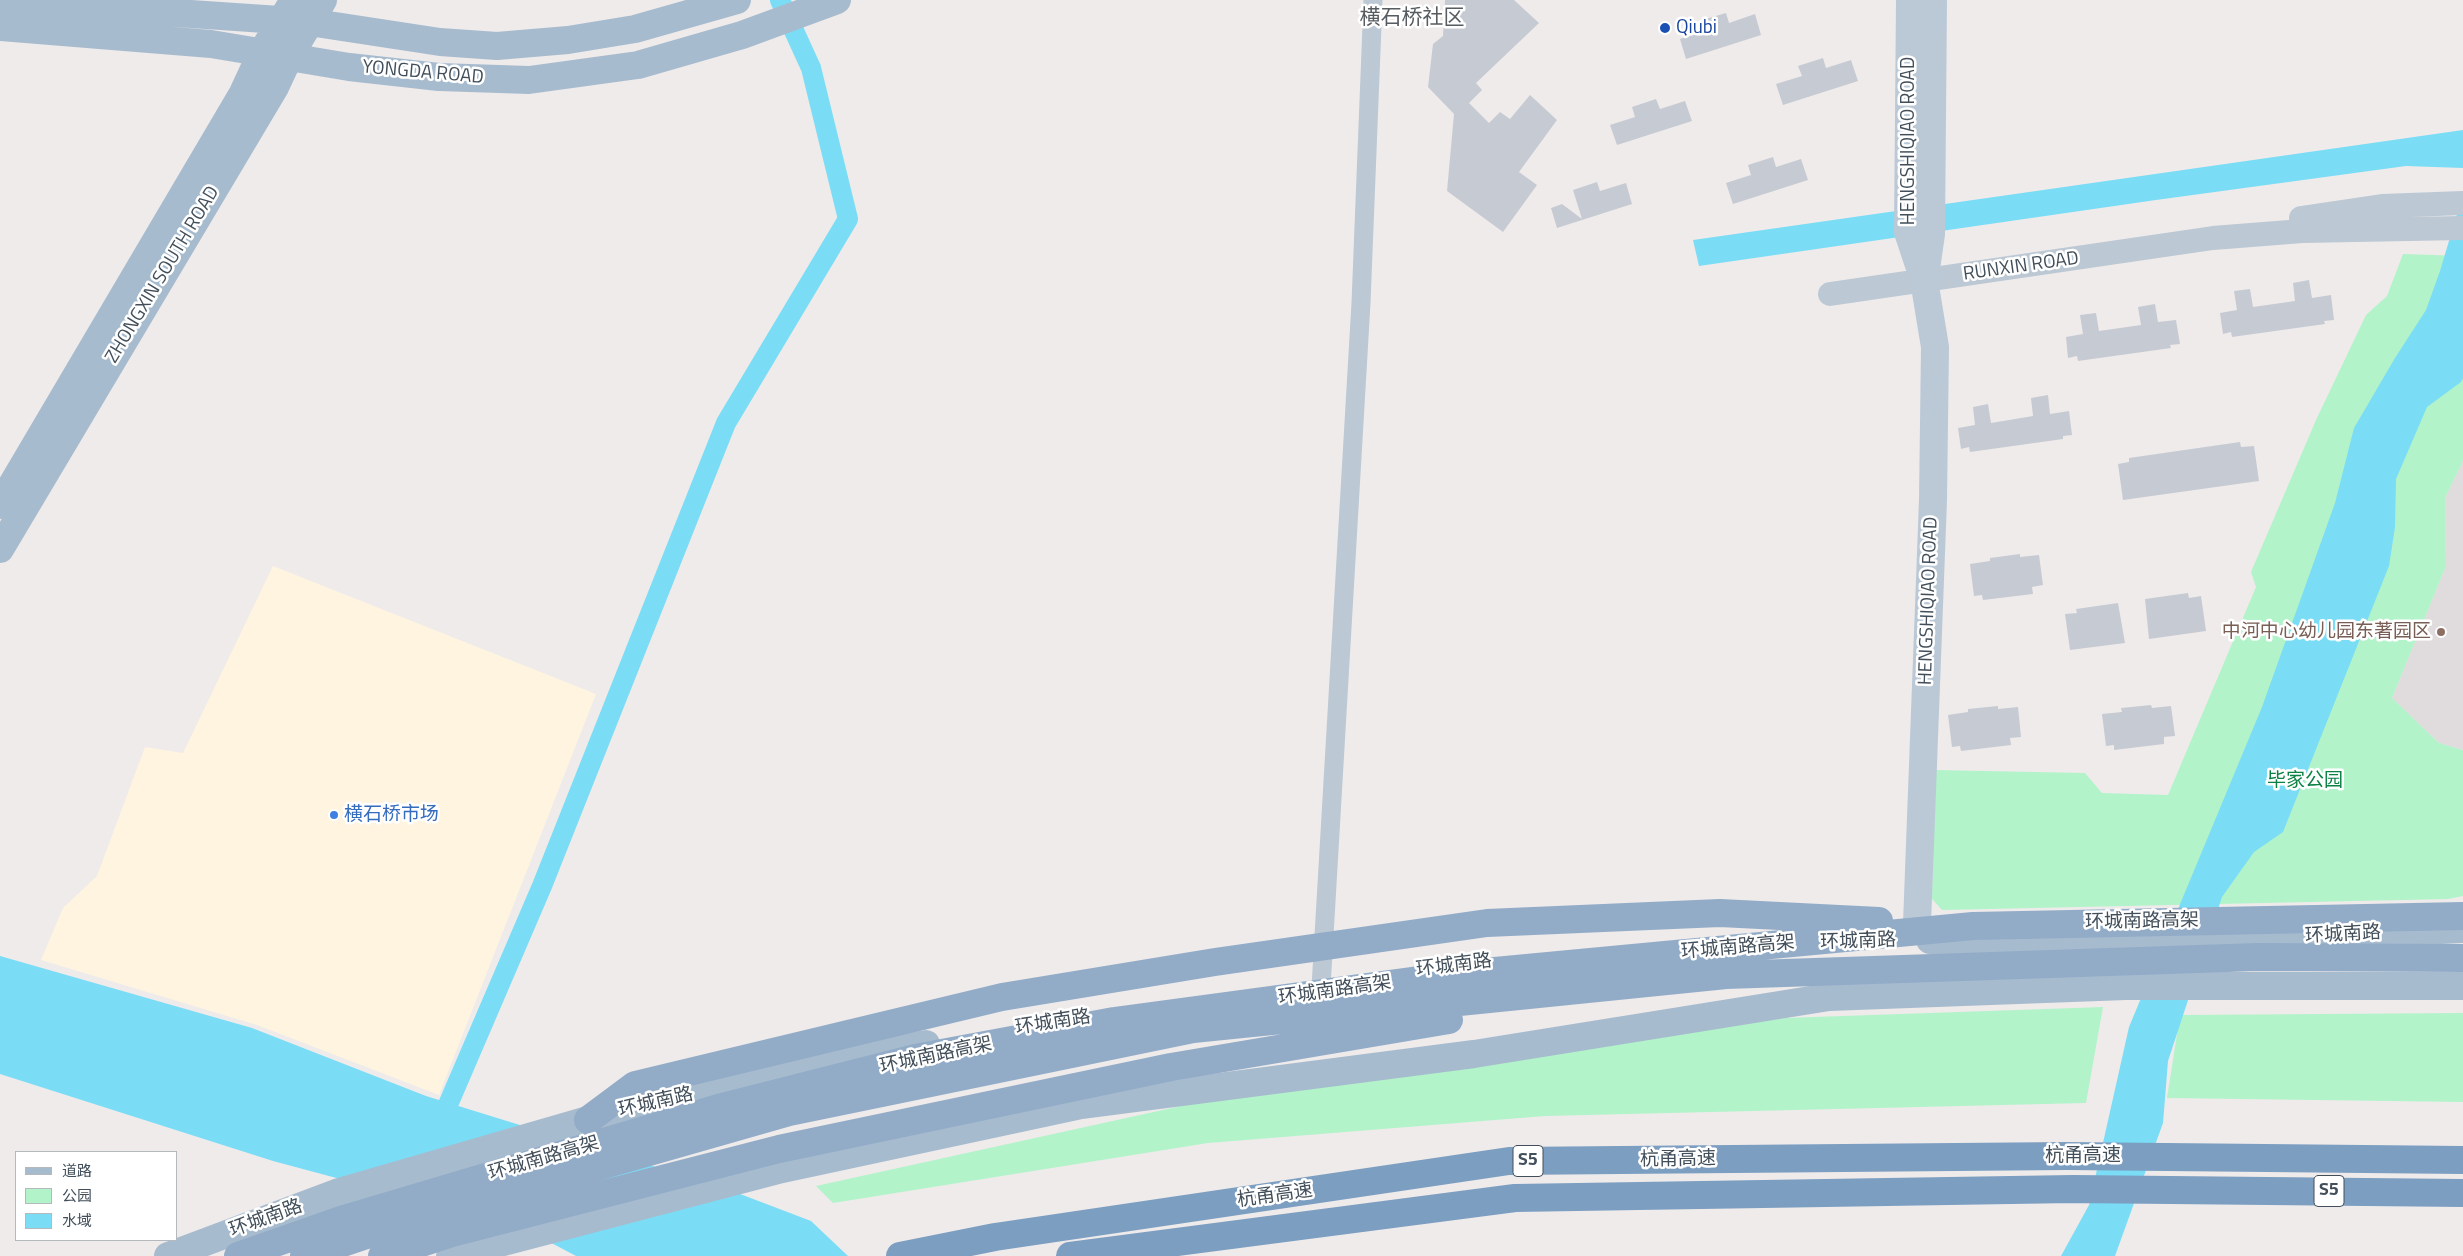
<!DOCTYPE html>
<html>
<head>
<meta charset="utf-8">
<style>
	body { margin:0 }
	#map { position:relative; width:2463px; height:1256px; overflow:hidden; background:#efebeb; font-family:"Titillium Web","Noto Sans SC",sans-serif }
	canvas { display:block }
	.legend { position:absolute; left:15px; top:1151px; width:162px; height:90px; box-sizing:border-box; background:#fff; border:1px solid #b3b9bd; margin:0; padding:6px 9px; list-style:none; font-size:15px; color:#424f5a }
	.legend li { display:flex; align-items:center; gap:10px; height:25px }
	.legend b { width:25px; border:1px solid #b3b9bd }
</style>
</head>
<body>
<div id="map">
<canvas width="2463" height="1256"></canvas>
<ul class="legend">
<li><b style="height:6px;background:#a7bbce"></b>道路</li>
<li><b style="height:14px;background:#b2f3ca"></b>公园</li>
<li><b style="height:14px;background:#7addf5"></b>水域</li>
</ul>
</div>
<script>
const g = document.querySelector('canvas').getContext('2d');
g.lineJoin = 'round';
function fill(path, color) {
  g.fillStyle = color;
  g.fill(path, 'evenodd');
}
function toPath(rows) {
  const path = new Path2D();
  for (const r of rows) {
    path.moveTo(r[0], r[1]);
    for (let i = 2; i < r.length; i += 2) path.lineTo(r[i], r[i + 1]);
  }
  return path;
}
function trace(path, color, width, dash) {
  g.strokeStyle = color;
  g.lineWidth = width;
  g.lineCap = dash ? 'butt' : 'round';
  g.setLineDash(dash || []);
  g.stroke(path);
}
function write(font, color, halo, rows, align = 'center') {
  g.font = font + ' "Titillium Web","Noto Sans SC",sans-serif';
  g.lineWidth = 5;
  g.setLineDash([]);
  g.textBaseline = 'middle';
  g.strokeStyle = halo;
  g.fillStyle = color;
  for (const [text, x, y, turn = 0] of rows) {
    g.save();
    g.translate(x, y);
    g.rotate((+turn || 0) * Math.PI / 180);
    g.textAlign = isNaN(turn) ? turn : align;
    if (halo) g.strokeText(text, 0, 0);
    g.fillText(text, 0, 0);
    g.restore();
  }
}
fill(toPath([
	[273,566,596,694,439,1095,257,1025,41,960,63,908,97,876,145,747,183,753]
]), '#fef4df');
fill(toPath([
	[2463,461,2463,750,2439,743,2392,698,2446,566,2445,498]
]), '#e0dbdd');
fill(toPath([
	[2403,254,2463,256,2463,461,2445,498,2446,566,2392,698,2439,743,2463,750,2463,896,2448,899,1942,910,1932,899,1934,770,2085,773,2102,793,2168,795,2256,587,2251,572,2316,420,2366,315,2387,296],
	[2103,1007,2086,1103,1545,1116,1208,1143,833,1203,816,1186,1222,1097,1785,1018],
	[2463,1013,2463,1102,2167,1098,2180,1015]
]), '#b2f3ca');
fill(toPath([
	[2463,130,2463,168,2406,166,2156,200,1699,266,1693,240],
	[2463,194,2463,378,2461,382,2427,407,2396,479,2395,527,2389,566,2283,832,2254,852,2222,897,2168,1061,2163,1123,2115,1256,2061,1256,2089,1205,2129,1027,2262,707,2335,503,2354,428,2395,358,2426,310,2440,271],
	[0,956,252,1028,426,1096,727,1189,811,1221,848,1256,576,1256,523,1228,273,1161,0,1074]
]), '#7addf5');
trace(toPath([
	[438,1128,542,886,726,423,848,219,811,68,780,0]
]), '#7addf5', 20);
fill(toPath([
	[1445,0,1514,0,1539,23,1476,83,1482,90,1469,103,1489,123,1500,112,1510,119,1530,95,1557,120,1519,172,1537,185,1503,232,1447,191,1454,114,1428,87,1433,44,1443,36],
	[1726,13,1729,23,1755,14,1761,35,1686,59,1680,39,1705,31,1702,20],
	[1823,58,1826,68,1851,60,1858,81,1783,105,1776,84,1802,76,1798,66],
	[1656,99,1660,109,1685,101,1692,121,1617,145,1610,125,1635,117,1632,107],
	[1773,157,1776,167,1801,159,1808,180,1733,204,1726,183,1751,175,1748,165],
	[1597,182,1600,191,1626,183,1632,204,1557,228,1551,208,1562,204,1582,219,1573,190],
	[2309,280,2312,298,2331,295,2334,320,2324,321,2325,324,2232,337,2231,332,2223,334,2220,313,2237,310,2234,291,2250,289,2253,307,2295,301,2293,283],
	[2155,304,2158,322,2176,320,2180,344,2170,345,2171,348,2078,361,2077,356,2068,358,2066,337,2083,334,2080,315,2096,313,2099,331,2141,325,2138,307],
	[2048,395,2050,414,2069,411,2072,435,2063,436,2063,439,1970,452,1969,447,1961,449,1958,428,1975,425,1973,407,1988,404,1991,423,2033,416,2031,398],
	[2240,442,2241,447,2254,446,2259,481,2123,500,2118,464,2129,462,2129,458],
	[2020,554,2020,557,2039,555,2043,585,2032,587,2033,594,1983,600,1982,595,1974,596,1970,564,1990,561,1990,558],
	[2188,593,2189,598,2201,596,2206,631,2149,639,2145,599],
	[2118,603,2125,643,2070,650,2065,614,2077,613,2076,609],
	[2151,705,2152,708,2171,706,2175,736,2164,737,2164,744,2114,750,2114,745,2106,746,2102,714,2122,712,2121,708],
	[1998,706,1998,709,2018,707,2021,737,2010,738,2011,745,1961,751,1960,746,1952,747,1948,715,1968,712,1968,709]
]), '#c6cad2');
trace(toPath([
	[1320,1004,1361,303,1373,0]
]), '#bcc8d3', 19);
trace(toPath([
	[2301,218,2382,206,2463,203],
	[1830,294,2213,238,2302,231,2463,228]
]), '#bcc8d3', 24);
trace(toPath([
	[1910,0,1908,232,1924,280,1935,347,1933,500,1917,923],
	[1925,276,1931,234,1933,0]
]), '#bbc9d7', 28);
trace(toPath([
	[0,1,309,22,440,42,497,46,568,40,635,29,737,0],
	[0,27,211,44,349,67,439,77,529,80,638,65,742,35,837,0],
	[0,505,243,93,262,52,294,0],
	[0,549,275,87,289,57,323,0],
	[1930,940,2154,943,2463,929],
	[168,1256,336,1193,588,1120,839,1059,926,1044],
	[450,1256,782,1169,1081,1105,1474,1054,1829,997,2126,986,2463,986]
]), '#a7bbce', 28);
trace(toPath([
	[588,1120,635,1085,1002,997,1215,962,1487,923,1720,913,1879,921],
	[238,1256,341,1220,722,1107,915,1058,1114,1021,1463,974,1973,926,2463,916],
	[304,1256,411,1220,789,1112,1193,1029,1726,975,2257,957,2463,958],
	[382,1256,452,1233,779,1149,1171,1067,1449,1020]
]), '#92acc8', 28);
trace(toPath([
	[900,1256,995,1237,1509,1161,2067,1156,2463,1160],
	[1070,1256,1515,1198,2073,1189,2463,1193]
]), '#7c9ec1', 28);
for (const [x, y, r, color] of [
	[1665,28,6,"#1a4fb4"],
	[2441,632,5,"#8d6e63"],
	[334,815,5,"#3f7fe0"]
]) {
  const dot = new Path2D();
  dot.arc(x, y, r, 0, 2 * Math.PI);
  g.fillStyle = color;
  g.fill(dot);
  trace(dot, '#fff', 2);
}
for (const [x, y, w] of [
	[1528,1161,30],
	[2329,1191,30]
]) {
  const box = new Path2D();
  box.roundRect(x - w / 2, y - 15.5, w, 31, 4);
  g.fillStyle = '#fff';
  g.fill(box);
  trace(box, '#424f5a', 1);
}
write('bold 18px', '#424f5a', null, [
	["S5",1528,1161],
	["S5",2329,1191]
]);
write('19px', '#164399', '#fff', [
	["Qiubi",1676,28]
], 'left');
write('19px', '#424f5a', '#fff', [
	["YONGDA ROAD",423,73,5],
	["HENGSHIQIAO ROAD",1909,141,-90],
	["RUNXIN ROAD",2021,267,-8],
	["ZHONGXIN SOUTH ROAD",163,275,-59],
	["HENGSHIQIAO ROAD",1929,601,-88],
	["环城南路高架",2142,922,-1],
	["环城南路",2343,935,-3],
	["环城南路",1858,942,-2],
	["环城南路高架",1738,948,-5],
	["环城南路",1454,966,-7],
	["环城南路高架",1335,991,-8],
	["环城南路",1053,1023,-9],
	["环城南路高架",936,1056,-12],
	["环城南路",656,1103,-13],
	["杭甬高速",2083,1156],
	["环城南路高架",544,1159,-16],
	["杭甬高速",1678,1160,-1],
	["杭甬高速",1275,1196,-8],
	["环城南路",266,1219,-20]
]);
write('19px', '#785e54', '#fff', [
	["中河中心幼儿园东著园区",2431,632]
], 'right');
write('19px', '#0c8245', '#fff', [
	["毕家公园",2305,781]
]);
write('19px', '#366cbe', '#fff', [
	["横石桥市场",344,815]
], 'left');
write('21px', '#575c61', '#fff', [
	["横石桥社区",1412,19]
]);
</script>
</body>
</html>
